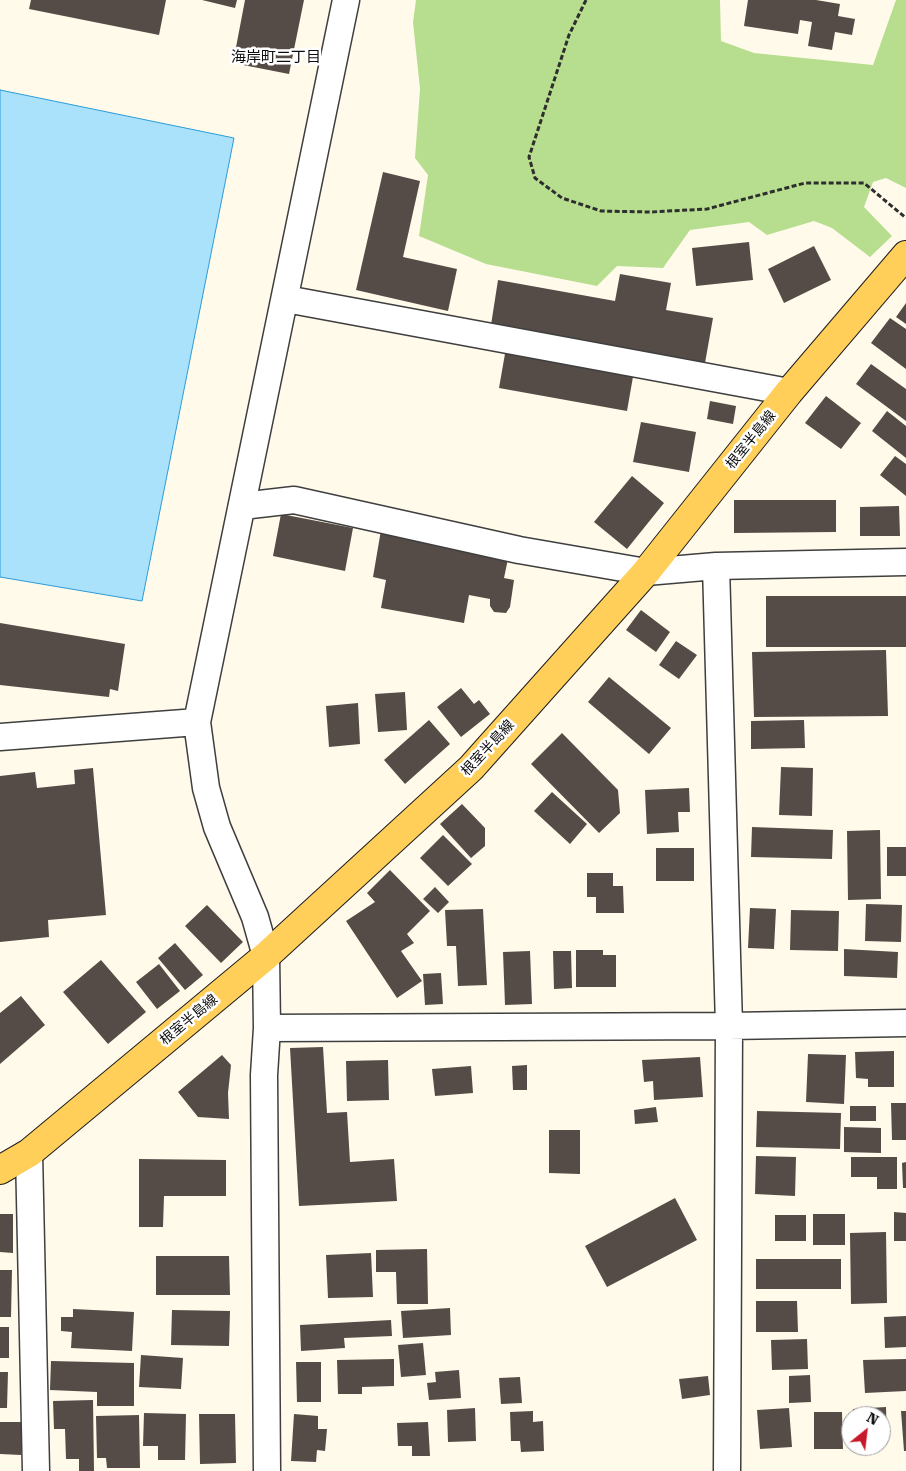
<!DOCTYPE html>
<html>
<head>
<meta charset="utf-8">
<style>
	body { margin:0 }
	#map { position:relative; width:906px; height:1471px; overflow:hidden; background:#fffaea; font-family:"Roboto Serif",serif }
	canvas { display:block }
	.north { position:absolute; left:841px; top:1406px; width:50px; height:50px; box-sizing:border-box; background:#fff; border:1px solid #9e9e9e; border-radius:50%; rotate:29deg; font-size:14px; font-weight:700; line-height:20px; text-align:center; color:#0c0c0c }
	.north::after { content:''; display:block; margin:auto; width:18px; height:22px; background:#c7192a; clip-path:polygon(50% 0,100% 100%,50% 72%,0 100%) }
</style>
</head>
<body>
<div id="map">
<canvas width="906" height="1471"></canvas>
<div class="north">N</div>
</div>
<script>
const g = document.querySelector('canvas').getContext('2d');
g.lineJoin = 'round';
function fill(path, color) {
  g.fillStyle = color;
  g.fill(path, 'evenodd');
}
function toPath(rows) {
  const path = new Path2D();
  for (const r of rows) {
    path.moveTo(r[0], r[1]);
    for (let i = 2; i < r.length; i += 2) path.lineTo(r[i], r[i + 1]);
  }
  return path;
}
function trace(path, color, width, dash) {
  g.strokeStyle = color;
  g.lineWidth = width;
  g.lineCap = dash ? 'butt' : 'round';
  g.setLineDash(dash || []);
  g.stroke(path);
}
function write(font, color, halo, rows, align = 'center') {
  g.font = font + ' "Roboto Serif","Noto Sans JP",serif';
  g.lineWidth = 5;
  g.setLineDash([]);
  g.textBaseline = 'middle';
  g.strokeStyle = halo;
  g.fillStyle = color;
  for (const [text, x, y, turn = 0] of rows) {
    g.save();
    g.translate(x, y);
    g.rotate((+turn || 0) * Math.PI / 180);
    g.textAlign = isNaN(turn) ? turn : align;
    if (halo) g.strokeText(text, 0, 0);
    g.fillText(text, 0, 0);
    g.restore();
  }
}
fill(toPath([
	[416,0,720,0,721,41,754,53,873,65,896,0,906,0,906,188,886,178,873,182,864,207,892,236,870,257,832,228,814,221,767,235,749,222,690,230,663,268,617,266,597,286,486,264,419,236,428,175,415,158,420,89,413,22]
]), '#b7de8f');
const water = toPath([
	[0,90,234,138,142,601,0,577,0,90]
]);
fill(water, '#aae1fb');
trace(water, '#2b9cd8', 1);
fill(toPath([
	[31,0,166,0,159,35,29,9],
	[202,0,237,0,235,8],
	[245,0,304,0,289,74,233,63],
	[748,0,816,0,840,4,838,16,855,19,852,35,835,32,832,50,808,46,812,22,800,20,798,34,744,26],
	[383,172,420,181,403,257,457,269,448,311,356,290],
	[749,242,753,280,696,286,692,248],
	[814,246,831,280,784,303,768,269],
	[620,274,671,283,666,310,713,318,705,363,491,325,498,280,615,301],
	[906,303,906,324,896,317],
	[890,318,906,329,906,369,871,343],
	[506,348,634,371,627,411,499,388],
	[871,364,906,389,906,421,856,384],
	[826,396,861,423,841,449,805,423],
	[710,401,736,406,733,424,707,419],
	[887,411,906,426,906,458,872,431],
	[641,422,696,432,689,472,633,462],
	[895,456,906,464,906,496,880,475],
	[632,476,664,503,627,549,594,522],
	[734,500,836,500,836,532,734,533],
	[899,506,900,536,860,536,860,507],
	[281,514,353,528,345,571,273,556],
	[381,530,509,554,504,578,514,580,510,607,506,613,494,612,490,606,490,599,469,595,464,623,381,608,386,580,373,577],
	[766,596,906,596,906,647,766,647],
	[641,610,670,632,656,652,626,630],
	[0,623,125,644,118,691,110,689,109,697,0,685],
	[676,641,697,655,679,679,659,665],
	[886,650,888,716,754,717,752,652],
	[609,677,671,728,649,754,588,702],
	[461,688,474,704,479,700,490,714,461,737,437,707],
	[405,692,407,730,378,732,375,694],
	[358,703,360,744,329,747,326,706],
	[429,720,450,744,405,784,384,760],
	[804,720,805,748,751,749,751,721],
	[562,733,618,790,620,813,599,833,531,764],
	[781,767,813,768,812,816,779,815],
	[93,768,106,915,48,920,49,937,0,942,0,776,35,772,37,788,75,784,74,770],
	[689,788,690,812,678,812,679,832,647,834,645,790],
	[552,792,587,824,570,844,534,811],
	[462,804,485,828,485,846,471,858,440,824],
	[752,827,833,830,832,859,751,857],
	[880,830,881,899,848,900,847,831],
	[443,835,472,864,448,886,420,858],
	[887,847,906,847,906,876,887,876],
	[656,848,694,848,694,881,656,881],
	[390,870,430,911,407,934,414,943,401,951,422,981,397,998,346,921,375,902,367,893],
	[587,873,613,873,613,886,623,886,624,913,596,913,596,897,587,897],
	[435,887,449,902,438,913,423,899],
	[866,904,902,905,901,942,865,941],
	[207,905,243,942,221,963,185,926],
	[750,908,776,909,774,949,748,948],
	[483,909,487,985,458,986,456,946,447,946,445,910],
	[791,910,839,911,838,951,790,950],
	[175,943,203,975,185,990,158,958],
	[844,949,898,952,897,978,844,976],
	[576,950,603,950,603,955,616,955,616,987,576,987],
	[530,951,532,1004,505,1005,503,952],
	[553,951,571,951,572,988,554,989],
	[101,960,146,1012,108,1044,63,992],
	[159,964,180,991,157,1009,136,982],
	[441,973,443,1004,425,1005,423,974],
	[21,996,45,1025,0,1064,0,1013],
	[323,1047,327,1113,347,1112,350,1162,394,1159,397,1201,299,1206,290,1048],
	[894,1051,894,1087,868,1087,868,1079,856,1078,855,1052],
	[808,1054,846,1055,844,1104,806,1102],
	[222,1055,231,1065,228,1093,229,1119,198,1117,178,1092],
	[700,1057,703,1097,654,1100,653,1081,644,1082,642,1060],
	[388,1060,389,1100,347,1101,346,1061],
	[527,1065,527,1090,513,1090,512,1066],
	[471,1066,473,1093,435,1096,432,1069],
	[891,1103,906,1103,906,1140,892,1140],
	[850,1106,876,1106,876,1121,850,1121],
	[656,1107,658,1122,635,1124,634,1110],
	[757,1111,841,1113,840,1149,756,1147],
	[844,1127,881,1128,881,1153,844,1152],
	[549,1130,580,1130,580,1174,549,1173],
	[756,1156,796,1157,795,1196,755,1194],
	[851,1157,897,1157,897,1189,877,1189,877,1177,851,1177],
	[139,1159,226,1160,226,1196,164,1196,163,1227,139,1227],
	[906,1162,906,1188,903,1188,902,1163],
	[675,1198,697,1240,607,1287,585,1246],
	[894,1212,906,1213,906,1241,894,1241],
	[0,1214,13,1214,13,1253,0,1252],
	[813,1214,845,1214,845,1245,813,1245],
	[775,1215,806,1215,806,1241,775,1241],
	[886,1232,887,1303,851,1304,850,1233],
	[427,1249,428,1304,397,1304,396,1272,376,1272,376,1250],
	[371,1253,373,1297,328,1298,326,1255],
	[156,1256,229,1256,230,1295,156,1295],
	[756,1259,841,1259,841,1289,756,1289],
	[0,1270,12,1270,11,1317,0,1317],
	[756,1301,797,1301,798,1332,756,1332],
	[450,1308,451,1335,403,1338,401,1311],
	[73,1309,134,1312,132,1351,71,1348,72,1332,61,1331,61,1317,73,1317],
	[172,1310,230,1311,229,1346,171,1345],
	[906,1316,906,1347,885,1348,884,1317],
	[391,1320,392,1336,344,1338,345,1348,301,1351,300,1325],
	[0,1327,9,1327,9,1358,0,1358],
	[807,1339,808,1369,772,1370,771,1340],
	[423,1343,426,1375,401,1377,398,1345],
	[141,1355,183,1358,181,1389,139,1387],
	[394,1359,394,1386,362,1387,362,1394,338,1394,337,1360],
	[906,1359,906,1391,865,1393,863,1360],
	[51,1361,134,1363,134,1406,97,1406,97,1392,50,1390],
	[296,1362,321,1362,321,1402,297,1402],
	[459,1370,461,1398,429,1400,427,1383,436,1382,435,1372],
	[0,1372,8,1372,7,1408,0,1408],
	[810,1375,811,1402,789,1403,789,1376],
	[708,1376,710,1395,682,1399,679,1379],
	[520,1377,522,1403,501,1404,499,1378],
	[93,1400,94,1471,79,1471,79,1459,66,1459,65,1429,54,1429,53,1401],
	[886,1407,887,1441,881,1442,881,1416,853,1416,853,1409],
	[475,1408,476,1441,448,1442,447,1410],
	[789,1408,792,1447,760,1449,757,1410],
	[533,1411,533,1422,543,1421,544,1451,521,1452,520,1441,511,1441,510,1412],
	[901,1411,906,1411,906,1451,904,1451],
	[814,1412,842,1412,843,1449,814,1449],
	[144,1413,186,1414,185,1460,158,1460,158,1446,143,1446],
	[199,1414,235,1414,236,1463,200,1464],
	[294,1414,318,1416,318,1429,327,1429,325,1451,317,1450,316,1462,291,1461],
	[139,1415,140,1468,107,1468,106,1458,97,1458,96,1416],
	[0,1422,22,1422,21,1455,0,1454],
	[428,1422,430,1456,412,1456,412,1446,398,1446,397,1423]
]), '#554c47');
const minor = toPath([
	[286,299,789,392],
	[242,506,294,500,519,550,646,572,716,566,906,562],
	[716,566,729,1026,727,1471],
	[0,737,197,722],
	[267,1028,729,1026,906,1023],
	[29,1153,36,1471],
	[267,1471,264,1075,267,1028,266,956,255,917,217,827,206,788,197,722,346,0]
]);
const major = toPath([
	[0,1170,29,1153,266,956,471,768,646,572,789,392,906,255]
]);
trace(minor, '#3f3f3f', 29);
trace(major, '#1d1d1d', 30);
trace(toPath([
	[586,0,569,35,529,157,535,178,562,198,601,211,650,212,707,209,805,183,864,183,906,218]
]), '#2e2e2e', 3, [5, 2.5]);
trace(minor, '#fff', 26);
trace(major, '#ffcf5a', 28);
write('14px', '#0c0c0c', '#fff', [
	["根室半島線",751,440,-51],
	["根室半島線",488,748,-47],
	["根室半島線",189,1020,-40]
]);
write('15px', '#0c0c0c', '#fff', [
	["海岸町二丁目",276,58]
]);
</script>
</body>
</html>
